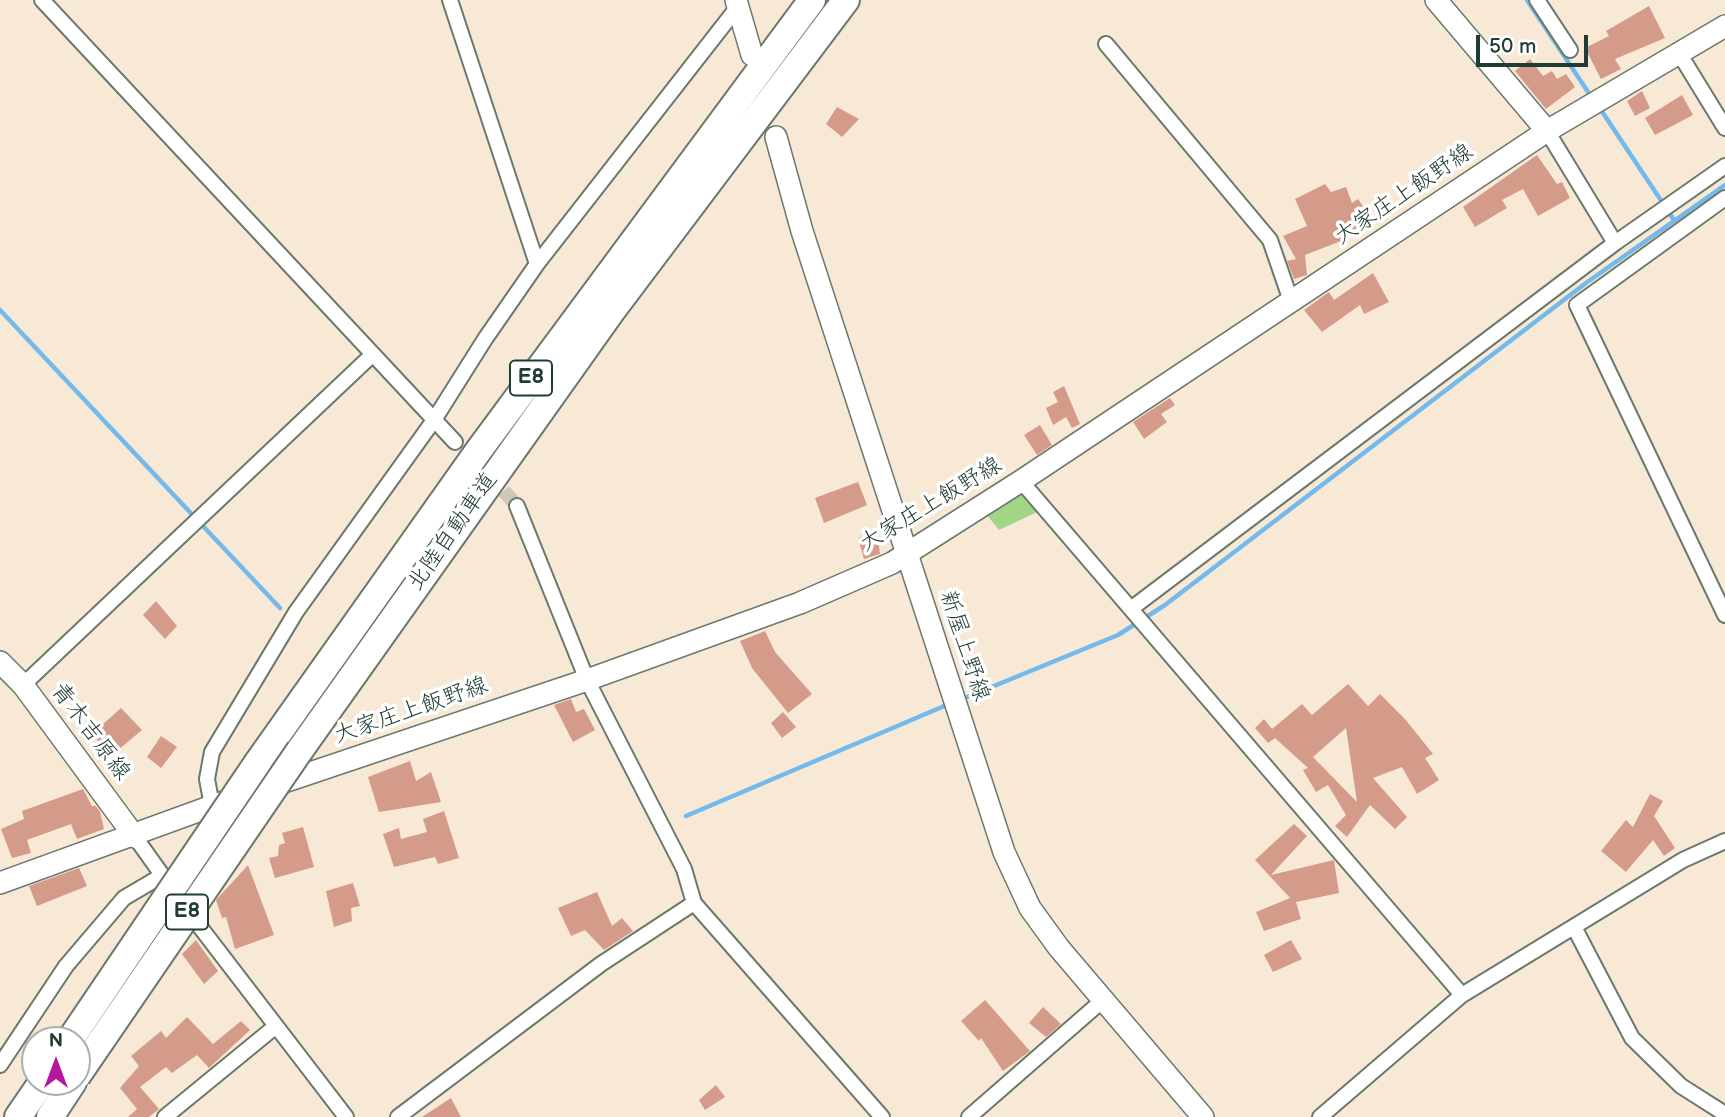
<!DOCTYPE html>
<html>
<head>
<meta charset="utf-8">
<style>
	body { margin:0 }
	#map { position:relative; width:1725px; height:1117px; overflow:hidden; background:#f7e9d6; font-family:"Balsamiq Sans",sans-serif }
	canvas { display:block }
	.north { position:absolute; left:21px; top:1026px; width:70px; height:70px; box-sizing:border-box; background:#fff; border:2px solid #a5b1ae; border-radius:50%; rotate:0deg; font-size:19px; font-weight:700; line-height:28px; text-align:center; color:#1f3d34 }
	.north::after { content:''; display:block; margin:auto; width:24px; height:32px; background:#b5179e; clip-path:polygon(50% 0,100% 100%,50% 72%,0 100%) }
	.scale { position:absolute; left:1476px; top:35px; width:112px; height:32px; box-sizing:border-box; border:4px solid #1f3d34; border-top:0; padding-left:9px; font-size:21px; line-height:24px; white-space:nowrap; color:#1f3d34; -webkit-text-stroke:5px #fff; paint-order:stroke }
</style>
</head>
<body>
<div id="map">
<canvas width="1725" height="1117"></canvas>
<div class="north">N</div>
<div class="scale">50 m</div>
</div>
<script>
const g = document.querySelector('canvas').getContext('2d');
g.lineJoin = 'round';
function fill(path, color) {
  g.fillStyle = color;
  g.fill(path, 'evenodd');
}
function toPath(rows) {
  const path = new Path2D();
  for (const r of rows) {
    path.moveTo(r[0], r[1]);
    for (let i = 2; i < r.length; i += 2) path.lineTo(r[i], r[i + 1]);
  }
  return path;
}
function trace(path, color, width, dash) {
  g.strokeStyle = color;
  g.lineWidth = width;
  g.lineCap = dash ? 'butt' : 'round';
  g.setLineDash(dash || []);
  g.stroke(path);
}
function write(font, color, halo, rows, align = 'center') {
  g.font = font + ' "Balsamiq Sans","Klee One",sans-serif';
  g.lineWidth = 7;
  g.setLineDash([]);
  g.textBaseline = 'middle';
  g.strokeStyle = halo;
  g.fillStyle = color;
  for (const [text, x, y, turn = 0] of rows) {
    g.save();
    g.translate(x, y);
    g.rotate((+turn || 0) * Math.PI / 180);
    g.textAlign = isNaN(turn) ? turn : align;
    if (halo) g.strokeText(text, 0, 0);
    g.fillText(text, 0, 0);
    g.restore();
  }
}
fill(toPath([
	[1021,493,1037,512,999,530,987,515]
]), '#a2d585');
trace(toPath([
	[1527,0,1592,98],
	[1599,107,1674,220],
	[0,310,280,608],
	[960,700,1118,635,1165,605,1586,283,1725,185],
	[686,816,949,704]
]), '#74b9eb', 4.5);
fill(toPath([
	[1649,6,1665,38,1615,59,1621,69,1601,79,1585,48,1609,36,1606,31],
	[1530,59,1543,76,1552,71,1557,79,1566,74,1575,87,1546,109,1515,71],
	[1642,91,1650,108,1635,116,1627,101],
	[1682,95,1693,115,1655,135,1645,118],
	[837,107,859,119,842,137,826,124],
	[1537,155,1557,184,1562,182,1570,198,1538,216,1523,189,1502,200,1507,208,1475,227,1463,207],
	[1325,184,1331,192,1346,187,1352,203,1358,199,1371,218,1341,241,1305,255,1307,275,1294,279,1287,261,1296,259,1283,236,1307,226,1295,199],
	[1373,273,1389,302,1364,314,1360,305,1322,332,1304,310,1329,292,1334,300],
	[1064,386,1080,424,1072,428,1066,417,1053,425,1046,408,1058,402,1053,392],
	[1170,398,1175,405,1161,414,1167,422,1144,439,1133,422],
	[1040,425,1052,445,1037,455,1024,435],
	[858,482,867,505,824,523,815,498],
	[877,531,880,554,864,559,858,538],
	[156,601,177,626,165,639,143,615],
	[765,631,775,652,812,694,788,713,752,668,740,641],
	[1348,684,1368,706,1380,694,1405,719,1433,754,1425,758,1439,780,1417,794,1402,767,1373,778,1407,817,1395,829,1370,805,1347,837,1335,826,1346,815,1328,785,1316,792,1303,770,1308,768,1275,738,1268,743,1255,728,1264,719,1272,729,1302,704,1312,715],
	[1346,728,1357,802,1313,757],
	[571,699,576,712,584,709,595,730,573,742,554,705],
	[121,708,142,730,111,756,92,734],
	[783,712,796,727,782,738,771,723],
	[161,736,177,747,161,768,147,757],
	[410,761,416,781,431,772,441,802,379,812,368,777],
	[83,789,92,806,96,806,100,812,104,829,77,839,71,824,27,840,31,853,12,858,1,829,24,819,22,811],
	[1650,794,1663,801,1654,816,1675,848,1664,856,1653,840,1626,872,1601,851,1626,820,1633,827],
	[444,811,459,858,438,864,435,857,394,867,383,834,399,828,401,839,427,832,423,819],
	[1294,824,1307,836,1271,875,1334,860,1339,893,1296,902,1301,919,1264,931,1256,912,1290,898,1255,860],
	[303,827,314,867,275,878,269,858,278,856,279,845,285,843,282,833],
	[248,865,274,935,235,949,226,917,222,918,216,900],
	[79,868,87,886,37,906,29,886],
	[353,883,360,906,351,908,352,921,334,927,326,891],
	[597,892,612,926,622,918,633,931,604,950,585,930,571,936,558,908],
	[196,940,218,971,204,984,182,954],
	[1291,940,1302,959,1273,972,1264,955],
	[985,1000,1030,1051,1003,1071,981,1038,979,1041,961,1021],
	[1043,1007,1061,1024,1046,1037,1029,1023],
	[187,1017,213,1044,241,1021,250,1030,209,1068,197,1055,172,1073,166,1067,140,1087,159,1109,149,1117,128,1117,137,1109,120,1088,139,1066,131,1056,161,1031,166,1038],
	[716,1085,725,1097,705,1110,699,1100],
	[451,1098,461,1117,422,1117]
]), '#d59b8a');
trace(toPath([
	[490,475,517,506]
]), '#ccc7b6', 14, [14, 7]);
const street = toPath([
	[42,0,455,442],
	[450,0,537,264],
	[1537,0,1570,50],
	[1106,44,1270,240,1291,301],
	[1679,53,1725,128],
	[1547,131,1615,243,1725,166],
	[1725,198,1577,305,1725,615],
	[1021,481,1462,995],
	[517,506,587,680,684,869,694,903,882,1117],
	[1132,608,1615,243],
	[23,685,372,355],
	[212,806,207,779,212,752,296,612,434,420,485,339,537,264,740,4],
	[135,837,175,893],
	[187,910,346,1117],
	[1574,927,1632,1038,1681,1086,1725,1114],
	[0,1065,66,966,124,898,163,875],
	[165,1117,276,1026],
	[398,1117,601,964,694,903],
	[969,1117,1103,1000],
	[1320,1117,1462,995,1683,860,1725,841]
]);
const secondary = toPath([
	[736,0,752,55],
	[1436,0,1547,131],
	[776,137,802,231,1004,852,1030,908,1059,948,1203,1117],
	[0,662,23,685,135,837],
	[0,883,212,806,587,680,800,603,892,563,1021,481,1547,131,1725,26]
]);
const highway = toPath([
	[300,750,611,312,846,0],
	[258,762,479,450,812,0],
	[18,1117,42,1082],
	[50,1117,73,1082]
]);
trace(street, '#6b796d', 18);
trace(secondary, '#6b796d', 24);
trace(highway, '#6b796d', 30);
trace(street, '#fff', 14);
trace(secondary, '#fff', 21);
trace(highway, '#fff', 26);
const highwayBridge = toPath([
	[70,1040,258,762],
	[77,1076,300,750]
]);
trace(highwayBridge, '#6b796d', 30, []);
trace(highwayBridge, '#fff', 26);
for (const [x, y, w] of [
	[531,378,42],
	[187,912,42]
]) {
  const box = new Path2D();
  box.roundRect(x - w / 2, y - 17.5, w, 35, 5);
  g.fillStyle = '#fff';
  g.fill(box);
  trace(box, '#1f3d34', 2);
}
write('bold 21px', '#1f3d34', null, [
	["E8",531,378],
	["E8",187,912]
]);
write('23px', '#1f3d34', '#fff', [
	["大家庄上飯野線",1404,195,-34],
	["大家庄上飯野線",931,505,-31],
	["北陸自動車道",453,532,-55],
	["新屋上野線",964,646,72],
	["大家庄上飯野線",411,711,-19],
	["青木吉原線",90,732,53]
]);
</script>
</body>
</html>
